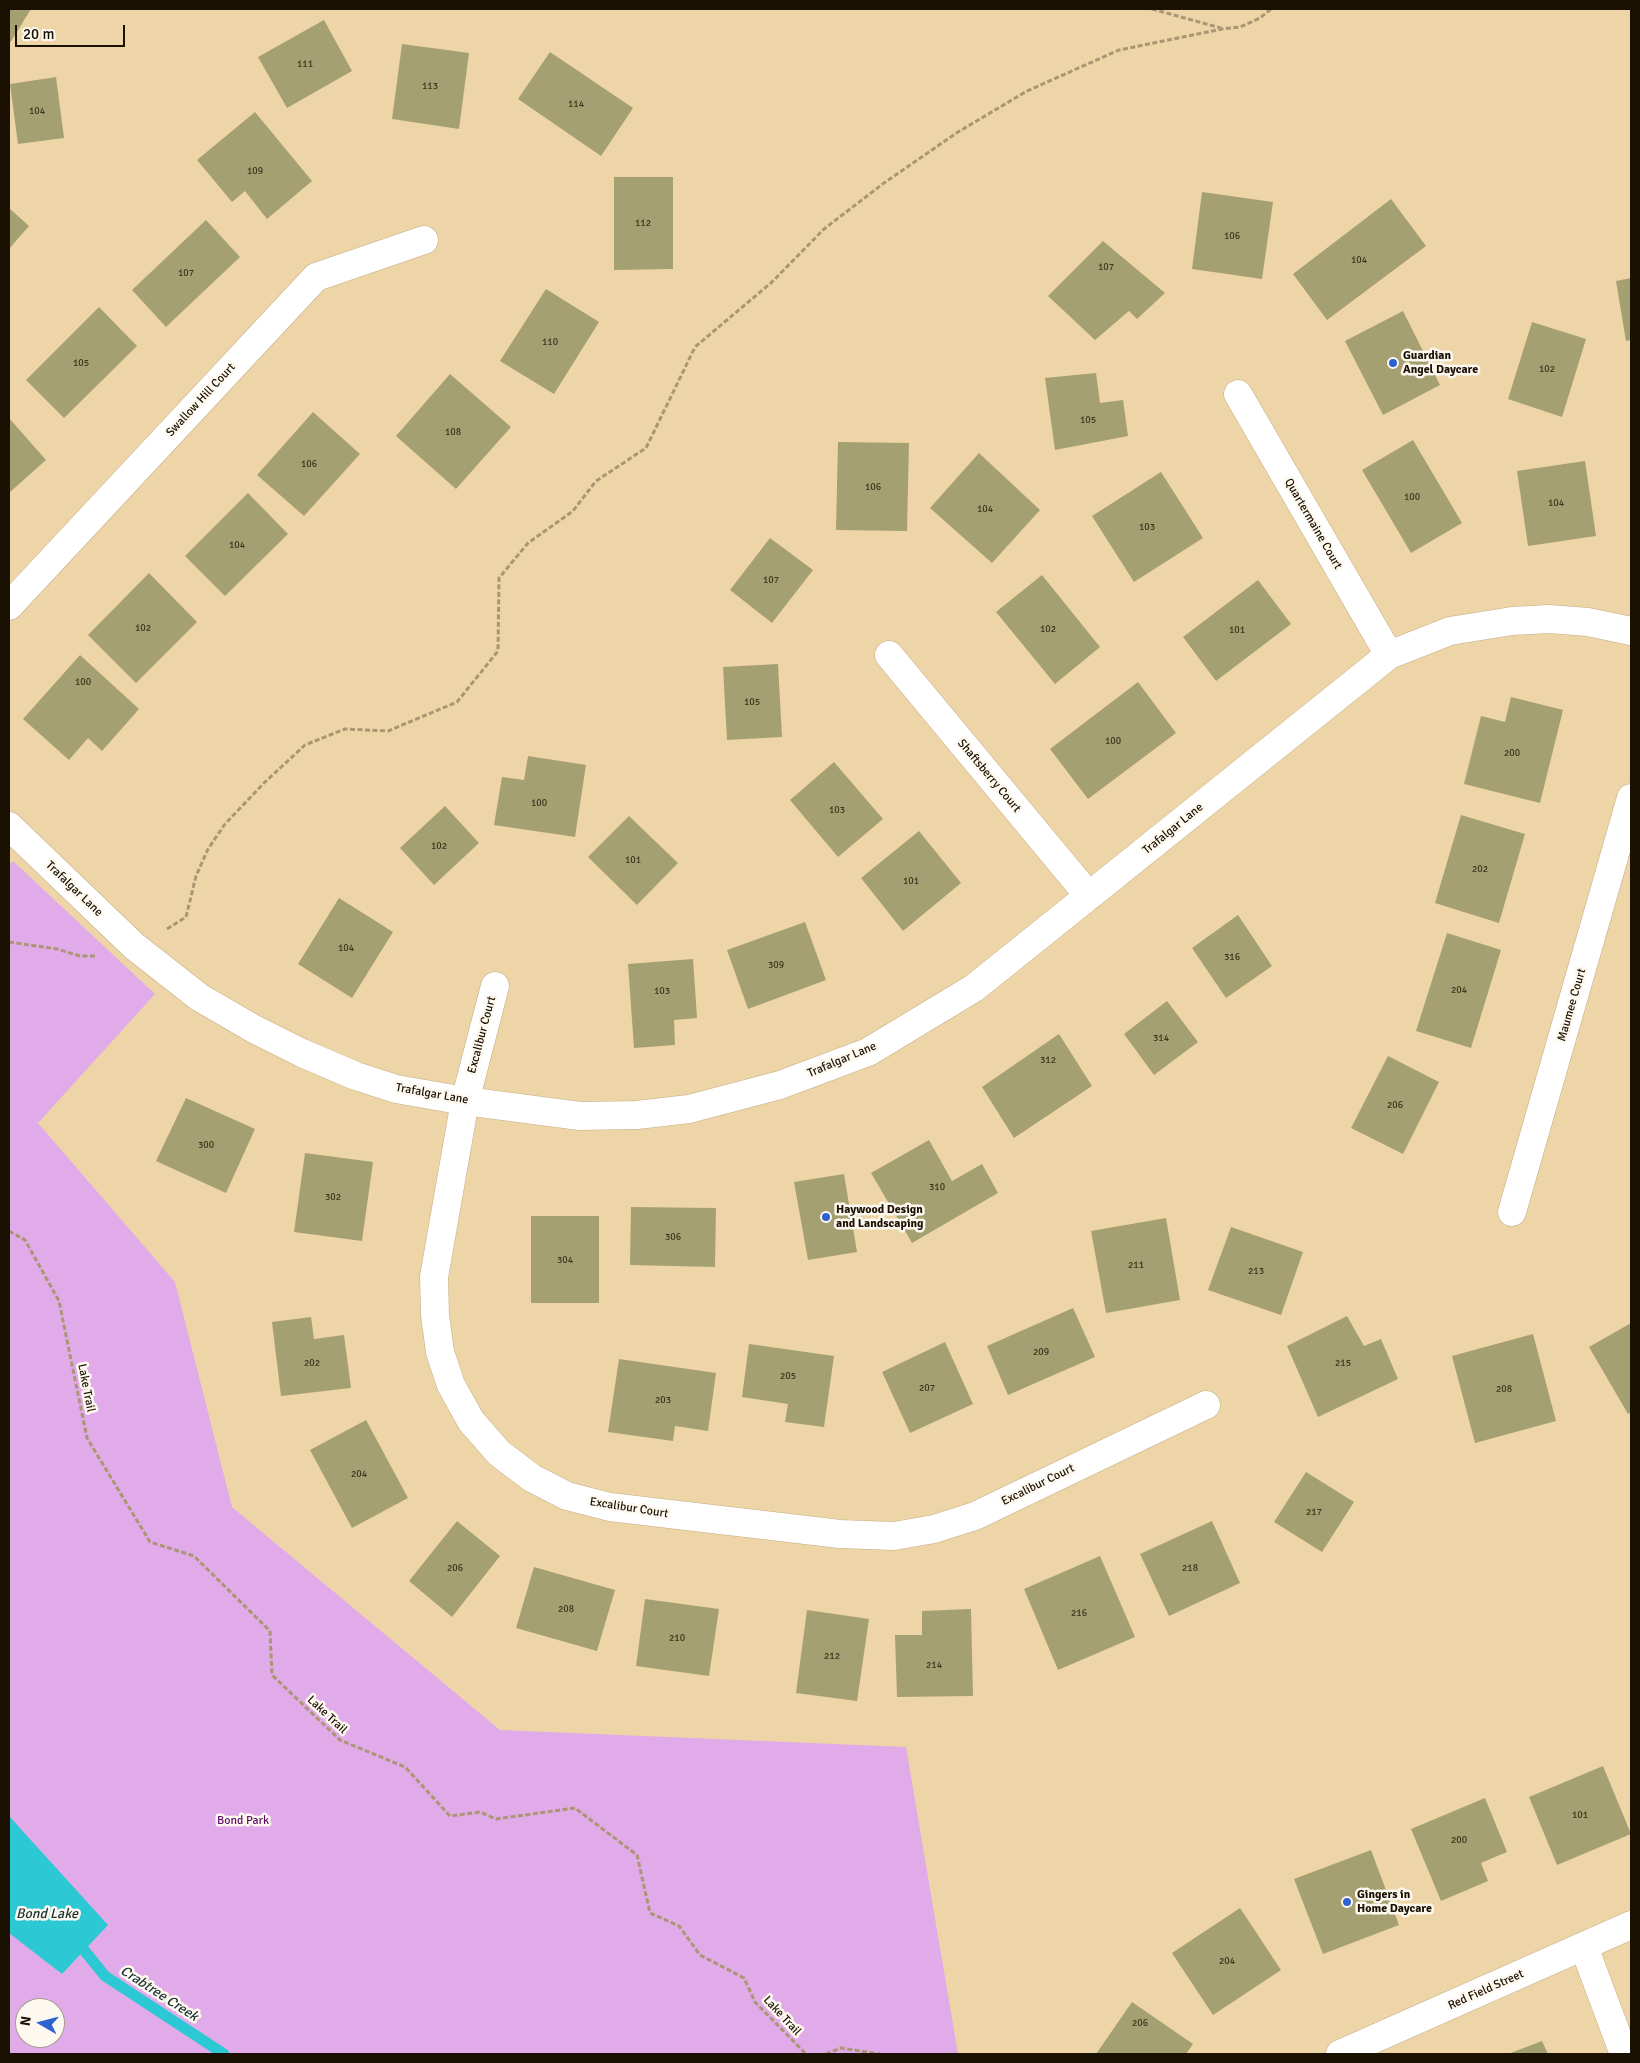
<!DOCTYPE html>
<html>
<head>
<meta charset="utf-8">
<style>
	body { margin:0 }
	#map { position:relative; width:1640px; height:2063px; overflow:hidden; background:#eed5a8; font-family:Signika,sans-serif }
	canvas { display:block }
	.frame { position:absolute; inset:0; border:10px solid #1a1102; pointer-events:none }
	.north { position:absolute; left:15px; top:1998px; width:50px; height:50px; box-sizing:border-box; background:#fef9f0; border:1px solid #a39c91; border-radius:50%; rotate:278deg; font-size:14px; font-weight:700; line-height:20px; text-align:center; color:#1a1102 }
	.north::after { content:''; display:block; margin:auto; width:18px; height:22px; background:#2d62d0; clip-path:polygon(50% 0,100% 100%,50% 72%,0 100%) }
	.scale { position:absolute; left:15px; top:25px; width:110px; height:22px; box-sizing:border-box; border:2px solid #1a1102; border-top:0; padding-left:6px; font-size:15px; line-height:18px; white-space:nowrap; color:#1a1102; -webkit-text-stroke:4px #fef9f0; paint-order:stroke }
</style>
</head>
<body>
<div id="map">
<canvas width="1640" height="2063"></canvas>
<div class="frame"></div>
<div class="north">N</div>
<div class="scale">20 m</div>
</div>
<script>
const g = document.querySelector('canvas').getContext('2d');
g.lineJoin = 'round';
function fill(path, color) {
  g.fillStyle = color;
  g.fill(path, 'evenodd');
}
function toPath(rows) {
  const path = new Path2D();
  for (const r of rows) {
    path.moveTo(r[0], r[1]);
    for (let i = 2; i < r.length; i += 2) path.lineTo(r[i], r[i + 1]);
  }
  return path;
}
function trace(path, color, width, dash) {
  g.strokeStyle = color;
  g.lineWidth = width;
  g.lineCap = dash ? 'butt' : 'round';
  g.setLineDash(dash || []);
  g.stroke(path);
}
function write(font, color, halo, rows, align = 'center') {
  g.font = font + ' Signika,sans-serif';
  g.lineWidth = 5;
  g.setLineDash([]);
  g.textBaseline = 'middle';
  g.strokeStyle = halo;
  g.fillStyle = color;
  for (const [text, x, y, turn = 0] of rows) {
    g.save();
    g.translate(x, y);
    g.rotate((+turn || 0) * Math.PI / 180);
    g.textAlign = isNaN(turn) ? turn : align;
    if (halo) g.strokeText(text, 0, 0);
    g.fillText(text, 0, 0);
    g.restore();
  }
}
fill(toPath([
	[13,861,155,994,38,1123,175,1282,232,1507,500,1730,906,1747,958,2054,9,2054,9,865],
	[25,2008,55,2008,55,2038,25,2038]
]), '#e1aae8');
fill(toPath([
	[9,1816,108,1925,62,1974,9,1933]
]), '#2cc9d5');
trace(toPath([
	[75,1939,105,1976,224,2054]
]), '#2cc9d5', 11);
fill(toPath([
	[9,9,31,9,10,43,9,43],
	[324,20,352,71,287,108,258,57],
	[402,44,469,53,459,129,392,119],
	[550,52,633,108,601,156,518,99],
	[56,77,64,138,18,144,10,84],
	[255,112,312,181,267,219,245,191,232,202,197,160],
	[614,177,673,177,673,269,614,270],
	[1202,192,1273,202,1262,279,1192,269],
	[1391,199,1426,246,1327,320,1293,274],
	[9,208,29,226,9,249],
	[206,220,240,257,166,327,132,290],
	[1103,241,1165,293,1137,319,1129,311,1095,340,1048,296],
	[1631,278,1631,340,1626,341,1616,281],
	[546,289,599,322,554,394,500,361],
	[99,307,137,346,64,418,26,380],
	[1403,311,1440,385,1383,415,1345,341],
	[1532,322,1586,339,1562,417,1508,399],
	[1096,373,1100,403,1123,400,1128,436,1055,450,1045,378],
	[450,374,511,427,456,489,396,436],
	[313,412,360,454,304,516,257,475],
	[9,418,46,460,9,493],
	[1413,440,1462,523,1411,553,1362,470],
	[838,442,909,443,907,531,836,530],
	[979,453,1040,510,992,563,930,508],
	[1585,461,1596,536,1528,546,1517,471],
	[1161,472,1203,538,1134,582,1092,516],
	[248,493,288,534,225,596,185,556],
	[770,538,813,570,772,623,730,590],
	[149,573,197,622,136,683,88,635],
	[1042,575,1100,647,1055,684,996,612],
	[1258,580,1291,624,1216,681,1183,637],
	[80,655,139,709,102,751,88,738,69,760,23,719],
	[778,664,782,737,727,740,723,667],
	[1138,682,1176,733,1088,799,1050,749],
	[1511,697,1563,710,1540,803,1464,784,1481,716,1505,722],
	[528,756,586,765,575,837,494,825,502,777,524,780],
	[834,762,883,819,838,857,790,800],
	[445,806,479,843,434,885,400,848],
	[1461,815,1525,834,1499,923,1435,903],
	[629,816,678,863,637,905,588,857],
	[919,831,961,883,903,931,861,878],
	[339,898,393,932,352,998,298,964],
	[1238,915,1272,966,1226,998,1192,948],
	[805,922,826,980,748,1009,727,950],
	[1447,933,1501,950,1471,1048,1416,1031],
	[693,959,697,1018,674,1020,675,1045,634,1048,628,964],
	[1167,1001,1198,1042,1154,1075,1124,1034],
	[1059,1034,1092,1086,1014,1138,982,1087],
	[1388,1056,1439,1082,1403,1154,1351,1128],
	[186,1098,255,1129,226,1193,156,1161],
	[929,1140,952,1181,982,1164,998,1193,912,1243,871,1173],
	[305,1153,373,1162,362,1241,294,1232],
	[844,1174,857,1252,808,1260,794,1182],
	[631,1207,716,1208,715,1267,630,1265],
	[531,1216,599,1216,599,1303,531,1303],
	[1166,1218,1180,1300,1106,1313,1091,1231],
	[1231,1227,1303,1252,1281,1315,1208,1290],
	[1073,1308,1095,1357,1008,1395,987,1346],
	[1347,1316,1364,1346,1381,1339,1398,1379,1318,1417,1287,1346],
	[311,1317,314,1339,344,1335,351,1388,281,1396,272,1322],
	[1631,1323,1631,1412,1628,1414,1589,1347],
	[1533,1334,1556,1421,1475,1443,1452,1356],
	[945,1342,973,1404,910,1433,882,1372],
	[749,1344,834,1356,824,1427,785,1422,788,1404,742,1397],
	[619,1359,716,1373,708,1431,675,1426,673,1441,608,1432],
	[366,1420,408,1498,352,1528,310,1450],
	[1306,1472,1354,1502,1322,1552,1274,1522],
	[457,1521,500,1556,452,1617,409,1581],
	[1212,1521,1240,1583,1169,1616,1140,1554],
	[1100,1556,1135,1637,1058,1670,1024,1589],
	[534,1567,615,1590,597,1651,516,1628],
	[645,1599,719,1609,709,1676,636,1666],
	[971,1609,973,1696,897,1697,895,1635,922,1635,922,1611],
	[807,1610,869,1619,857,1701,796,1693],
	[1603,1766,1631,1834,1557,1865,1529,1797],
	[1485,1798,1507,1852,1481,1863,1488,1881,1441,1901,1411,1829],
	[1371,1850,1399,1925,1323,1954,1294,1879],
	[1240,1908,1281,1970,1213,2015,1172,1953],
	[1132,2002,1193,2044,1186,2054,1096,2054],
	[1542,2041,1548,2054,1508,2054]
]), '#a5a071');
const minor = toPath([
	[1238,394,1389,655],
	[9,606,316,277,424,240],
	[889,655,1089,896],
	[9,826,134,946,199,997,254,1029,302,1053,356,1076,396,1089,465,1101,580,1116,637,1115,689,1109,780,1085,868,1052,974,988,1389,655,1450,631,1512,621,1549,619,1588,622,1631,631],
	[495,986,465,1101,434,1277,435,1315,440,1352,451,1385,471,1421,499,1453,532,1478,567,1496,610,1507,840,1534,894,1536,934,1529,975,1516,1206,1405],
	[1512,1212,1631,798],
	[1584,1947,1624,2054],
	[1340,2054,1631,1925]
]);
trace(minor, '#c4ac80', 29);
trace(toPath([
	[1152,9,1221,28],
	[167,929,186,917,196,876,208,849,225,824,265,782,305,745,345,729,388,731,457,702,498,651,499,578,528,543,573,511,596,481,646,448,695,347,772,282,824,229,884,183,958,132,1027,91,1119,50,1222,29,1240,27,1260,18,1271,9],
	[9,942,57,949,80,956,96,956],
	[9,1231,25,1240,59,1301,87,1438,150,1542,194,1556,270,1631,272,1675,340,1740,405,1767,450,1816,480,1812,496,1819,575,1808,637,1855,650,1913,679,1926,700,1955,744,1978,755,2002,806,2054],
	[826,2054,841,2048,880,2054]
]), '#aa9673', 3, [5, 2.5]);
trace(minor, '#fff', 28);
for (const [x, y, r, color] of [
	[1393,363,5,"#2d62d0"],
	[826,1217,5,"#2d62d0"],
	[1347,1902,5,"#2d62d0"]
]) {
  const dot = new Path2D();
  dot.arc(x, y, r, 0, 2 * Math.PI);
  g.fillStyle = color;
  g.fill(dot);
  trace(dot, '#fef9f0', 2);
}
write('10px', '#3d351e', null, [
	["111",305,64],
	["113",430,86],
	["114",576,104],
	["104",37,111],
	["109",255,171],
	["112",643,223],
	["106",1232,236],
	["104",1359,260],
	["107",1106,267],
	["107",186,273],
	["110",550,342],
	["105",81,363],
	["102",1547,369],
	["105",1088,420],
	["108",453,432],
	["106",309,464],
	["106",873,487],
	["100",1412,497],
	["104",1556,503],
	["104",985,509],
	["103",1147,527],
	["104",237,545],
	["107",771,580],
	["102",143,628],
	["102",1048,629],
	["101",1237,630],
	["100",83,682],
	["105",752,702],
	["100",1113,741],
	["200",1512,753],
	["100",539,803],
	["103",837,810],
	["102",439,846],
	["101",633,860],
	["202",1480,869],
	["101",911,881],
	["104",346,948],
	["316",1232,957],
	["309",776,965],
	["204",1459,990],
	["103",662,991],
	["314",1161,1038],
	["312",1048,1060],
	["206",1395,1105],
	["300",206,1145],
	["310",937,1187],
	["302",333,1197],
	["306",673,1237],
	["304",565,1260],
	["211",1136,1265],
	["213",1256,1271],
	["209",1041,1352],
	["202",312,1363],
	["215",1343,1363],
	["205",788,1376],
	["207",927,1388],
	["208",1504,1389],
	["203",663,1400],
	["204",359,1474],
	["217",1314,1512],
	["206",455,1568],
	["218",1190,1568],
	["208",566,1609],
	["216",1079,1613],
	["210",677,1638],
	["212",832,1656],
	["214",934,1665],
	["101",1580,1815],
	["200",1459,1840],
	["204",1227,1961],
	["206",1140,2023]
]);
write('bold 12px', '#1a1102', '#fef9f0', [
	["Guardian",1403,356],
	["Angel Daycare",1403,370],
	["Haywood Design",836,1210],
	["and Landscaping",836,1224],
	["Gingers in",1357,1895],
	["Home Daycare",1357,1909]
], 'left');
write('12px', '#1a1102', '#fef9f0', [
	["Swallow Hill Court",201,400,-47],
	["Quartermaine Court",1313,524,60],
	["Shaftsberry Court",989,776,50],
	["Trafalgar Lane",1173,829,-39],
	["Trafalgar Lane",74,889,44],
	["Maumee Court",1572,1005,-74],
	["Excalibur Court",482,1035,-75],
	["Trafalgar Lane",842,1060,-23],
	["Trafalgar Lane",432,1094,10],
	["Lake Trail",86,1388,79],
	["Excalibur Court",1038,1485,-26],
	["Excalibur Court",629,1508,9],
	["Lake Trail",327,1715,43],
	["Red Field Street",1486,1990,-24],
	["Lake Trail",782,2016,47]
]);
write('12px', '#5d0d67', '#fef9f0', [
	["Bond Park",243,1821]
]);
write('italic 14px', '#1c3436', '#fef9f0', [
	["Bond Lake",47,1914],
	["Crabtree Creek",159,1994,33]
]);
</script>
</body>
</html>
